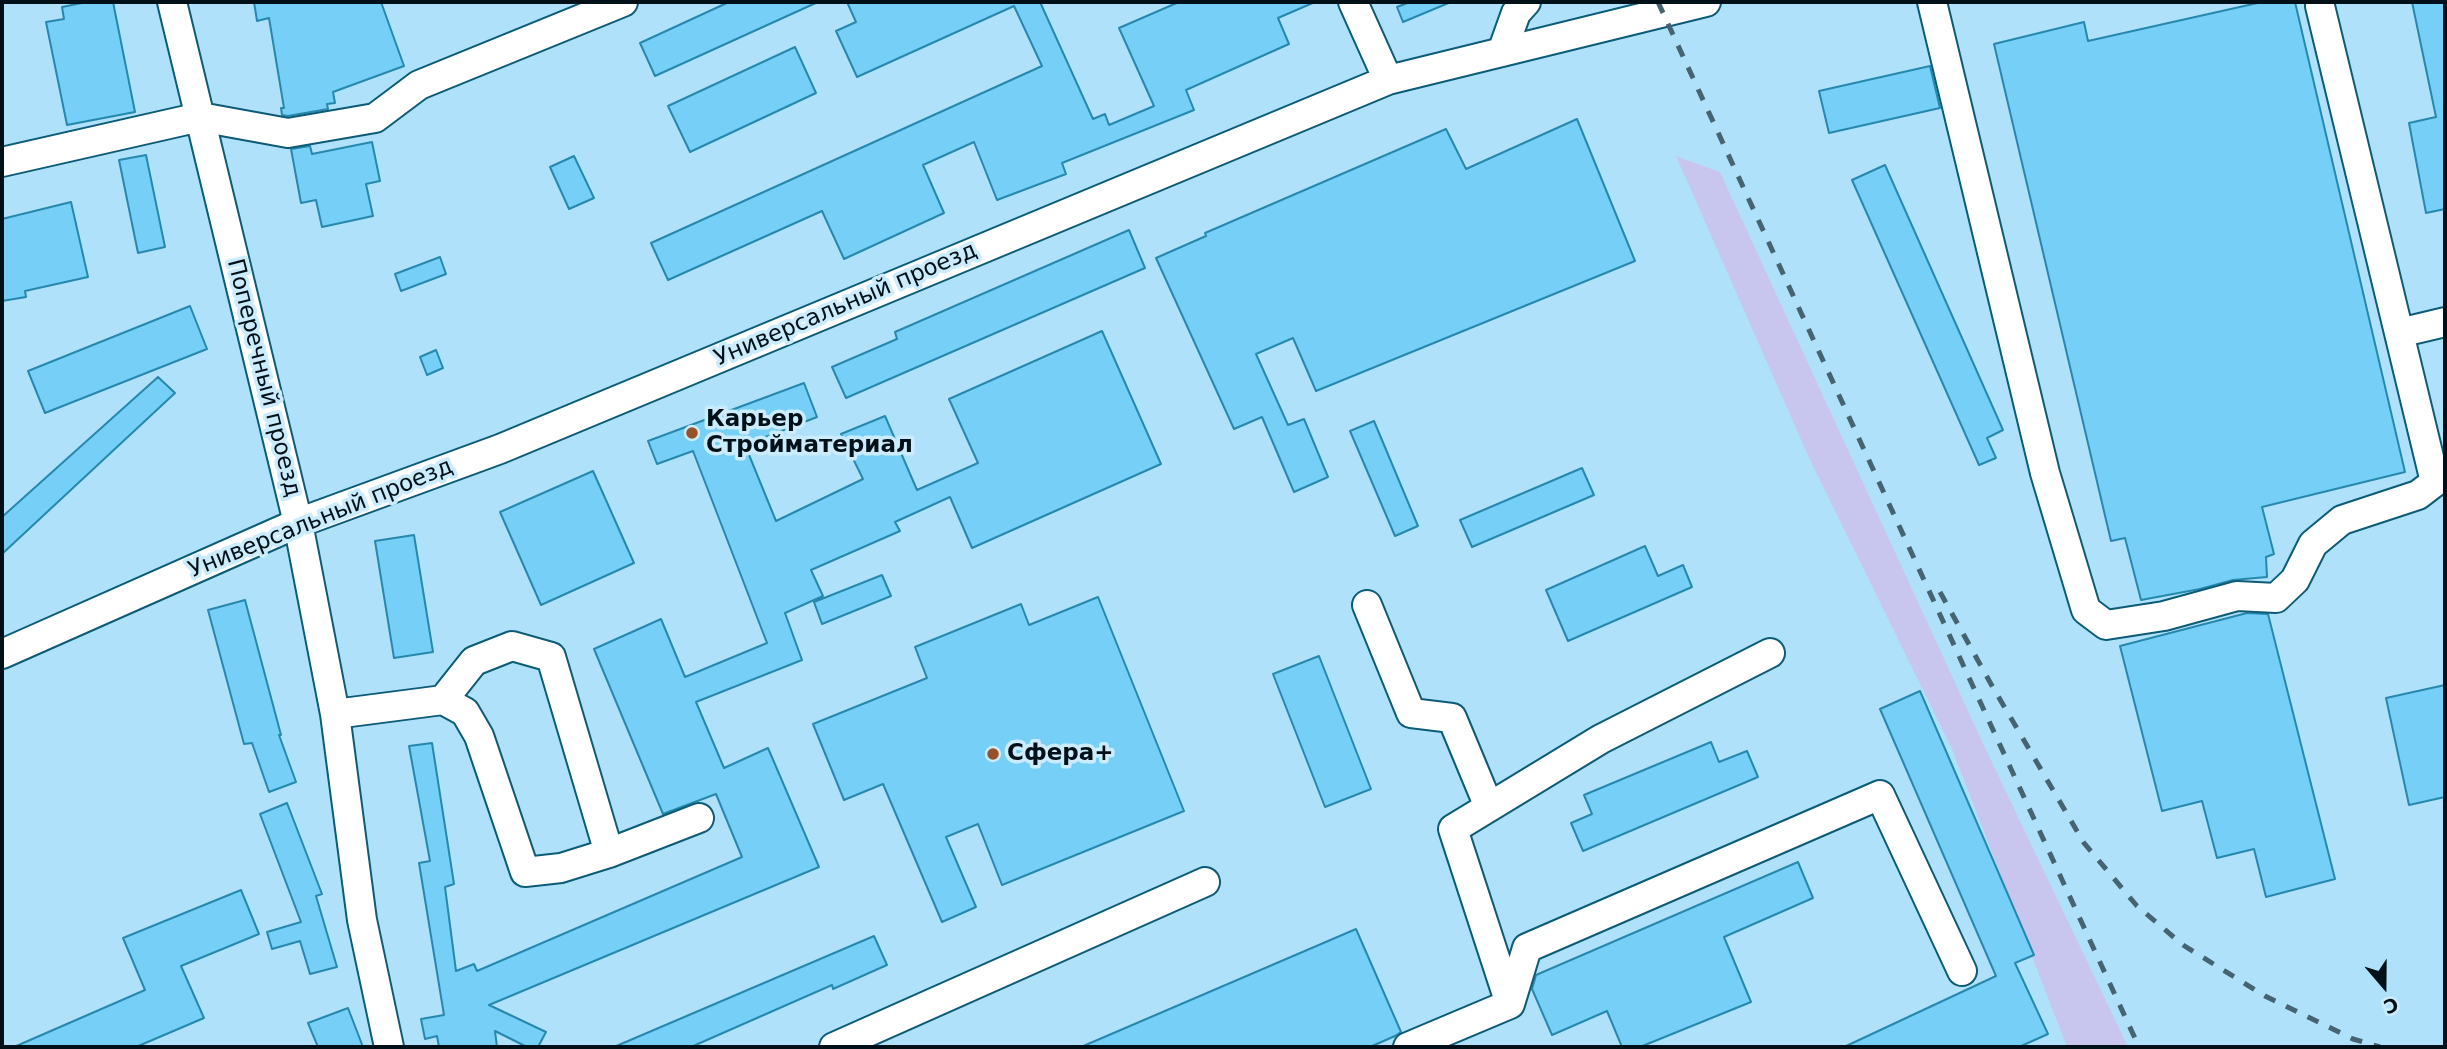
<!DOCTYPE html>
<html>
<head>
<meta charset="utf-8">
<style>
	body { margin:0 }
	#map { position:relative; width:2447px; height:1049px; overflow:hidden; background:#afe2fa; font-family:"DejaVu Sans",sans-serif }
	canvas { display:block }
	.frame { position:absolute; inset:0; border:4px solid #001018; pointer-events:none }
	.north { position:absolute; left:2349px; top:951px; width:70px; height:70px; -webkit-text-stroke:5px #cbecfc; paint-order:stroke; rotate:160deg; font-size:19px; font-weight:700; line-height:28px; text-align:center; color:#001018 }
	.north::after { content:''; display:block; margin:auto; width:24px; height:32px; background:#001018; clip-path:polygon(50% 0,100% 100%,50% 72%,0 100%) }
</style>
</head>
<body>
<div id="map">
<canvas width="2447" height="1049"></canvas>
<div class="frame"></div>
<div class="north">С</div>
</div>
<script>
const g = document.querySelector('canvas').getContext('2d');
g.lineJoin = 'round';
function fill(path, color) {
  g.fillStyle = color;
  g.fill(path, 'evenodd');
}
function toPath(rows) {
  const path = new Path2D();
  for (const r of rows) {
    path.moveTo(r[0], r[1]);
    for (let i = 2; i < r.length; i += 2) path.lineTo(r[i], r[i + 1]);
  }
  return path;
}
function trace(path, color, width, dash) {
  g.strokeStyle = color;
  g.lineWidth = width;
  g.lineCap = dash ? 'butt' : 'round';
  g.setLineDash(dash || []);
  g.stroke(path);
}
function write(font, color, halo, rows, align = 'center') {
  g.font = font + ' "DejaVu Sans",sans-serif';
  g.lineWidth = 7;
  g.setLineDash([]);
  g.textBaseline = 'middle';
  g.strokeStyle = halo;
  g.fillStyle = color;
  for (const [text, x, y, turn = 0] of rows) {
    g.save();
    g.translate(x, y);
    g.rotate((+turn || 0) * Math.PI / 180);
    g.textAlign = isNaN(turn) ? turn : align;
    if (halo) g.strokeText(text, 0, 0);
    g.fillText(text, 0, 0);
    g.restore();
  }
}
fill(toPath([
	[1676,156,1720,172,1986,750,2128,1047,2067,1047,1952,749,1810,460]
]), '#c8c5ee');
const building = toPath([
	[87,2,113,2,135,112,67,125,46,22,64,19,62,7,87,2],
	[254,2,381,2,404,66,333,92,335,103,327,104,328,109,288,116,282,115,281,108,284,108,269,18,257,21,254,2],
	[729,2,818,2,655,76,640,43,729,2],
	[847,2,1040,2,1093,119,1105,114,1109,125,1154,106,1119,28,1179,2,1315,2,1278,18,1289,44,1186,90,1194,110,1062,163,1066,174,997,200,974,142,923,165,944,213,844,259,822,211,668,280,651,243,1042,66,1014,6,857,77,836,31,856,22,847,2],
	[1410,2,1451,2,1403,22,1397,7,1410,2],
	[2262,2,2295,2,2405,472,2262,507,2274,554,2266,557,2267,577,2233,580,2200,589,2141,600,2125,538,2111,541,1994,44,2084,22,2088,41,2262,2],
	[2412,2,2445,2,2445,209,2426,213,2409,123,2436,117,2412,2],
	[795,47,816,93,690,152,668,106,795,47],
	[1930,66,1940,108,1829,133,1819,91,1930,66],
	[1577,119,1635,261,1316,391,1293,338,1256,354,1288,425,1304,419,1328,477,1294,492,1262,417,1234,429,1156,258,1206,236,1205,233,1446,129,1466,169,1577,119],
	[372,142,380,181,366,184,373,216,322,227,316,200,301,203,291,149,310,146,312,154,372,142],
	[146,155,165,247,138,253,119,160,146,155],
	[574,156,594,198,569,209,550,167,574,156],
	[1885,165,2003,430,1987,438,1996,458,1979,465,1852,180,1885,165],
	[71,202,88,277,25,291,26,297,2,301,2,219,71,202],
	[1129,230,1145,268,846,398,832,367,897,339,895,332,1129,230],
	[440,257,446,274,401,291,395,274,440,257],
	[190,306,207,349,45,413,28,371,190,306],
	[1102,331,1161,464,972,548,950,497,895,522,900,531,811,570,823,596,785,613,802,660,696,702,724,768,768,748,819,867,489,1005,546,1032,538,1047,527,1047,495,1031,497,1047,439,1047,437,1036,425,1039,421,1019,444,1015,419,863,430,861,409,746,432,743,454,884,445,887,456,971,474,964,477,971,742,857,716,794,663,814,594,649,661,619,685,677,767,643,693,451,657,464,648,441,804,383,817,417,745,445,776,521,863,479,841,434,885,416,917,490,978,463,949,399,1102,331],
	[436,350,443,368,427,375,420,357,436,350],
	[158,377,175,393,2,554,2,517,158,377],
	[1374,421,1418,526,1395,536,1350,431,1374,421],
	[1582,468,1594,495,1472,547,1460,520,1582,468],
	[593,471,634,563,541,605,500,512,593,471],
	[414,535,433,652,394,658,375,541,414,535],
	[1645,546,1658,576,1683,565,1692,587,1568,641,1546,590,1645,546],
	[882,575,891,596,822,624,814,602,882,575],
	[1098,597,1184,811,1002,885,978,824,946,837,976,907,942,922,883,784,844,800,813,724,927,678,915,647,1021,604,1029,625,1098,597],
	[245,600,281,735,279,735,296,782,269,792,252,743,244,744,208,610,245,600],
	[2247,613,2268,614,2335,879,2266,897,2254,849,2217,858,2202,801,2162,811,2120,646,2247,613],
	[1319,656,1371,789,1325,807,1273,674,1319,656],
	[2445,685,2445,797,2409,805,2386,698,2445,685],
	[1920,691,2034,955,2015,963,2048,1034,2019,1047,1844,1047,1996,976,1880,709,1920,691],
	[1711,742,1719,762,1747,751,1758,777,1583,851,1571,823,1592,814,1584,795,1711,742],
	[287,803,322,894,316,896,337,967,310,974,300,941,272,949,267,932,301,922,260,814,287,803],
	[1798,862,1813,898,1724,937,1751,1002,1640,1047,1622,1047,1607,1011,1552,1035,1532,989,1536,975,1798,862],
	[241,890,259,934,181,966,204,1018,136,1047,14,1047,145,990,123,938,241,890],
	[1356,929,1401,1032,1395,1036,1370,1047,1081,1047,1356,929],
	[874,936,887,965,833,989,832,985,691,1047,614,1047,874,936],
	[348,1008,363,1047,318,1047,308,1023,348,1008]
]);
fill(building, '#75cff7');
trace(building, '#2688ad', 2);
const minor = toPath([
	[172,2,298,523,335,714,362,920,389,1047],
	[1353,2,1388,80],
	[1932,2,2045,473,2086,610,2106,625,2164,616,2237,596,2276,598,2295,580,2313,544,2342,520,2418,495,2435,482,2320,6],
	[1502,52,1516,13,1526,2],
	[2,162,200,117,288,133,375,118,419,85,623,2],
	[2399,333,2445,322],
	[1367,605,1411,713,1452,718,1489,807],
	[2,654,298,523,500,449,1388,80,1706,2],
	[443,700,465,712,479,736,525,872,561,868,609,853],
	[335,714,443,700,474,661,512,646,551,657,609,853,699,818],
	[1510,1004,1453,829,1601,739,1770,653],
	[834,1047,1205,882],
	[1408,1047,1510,1004,1527,948,1880,795,1962,971]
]);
trace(minor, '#0c5b77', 32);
trace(minor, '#fff', 28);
trace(toPath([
	[1658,2,2139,1047],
	[1940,592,1991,684,2084,843,2137,906,2183,945,2265,996,2353,1039,2380,1047]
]), '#456371', 5, [12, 12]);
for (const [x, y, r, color] of [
	[692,433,7,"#975129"],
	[993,754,7,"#975129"]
]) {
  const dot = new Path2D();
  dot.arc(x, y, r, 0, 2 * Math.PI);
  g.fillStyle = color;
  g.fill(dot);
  trace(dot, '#cbecfc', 2.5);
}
write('23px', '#001018', '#cbecfc', [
	["Универсальный проезд",846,305,-23],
	["Поперечный проезд",263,378,76],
	["Универсальный проезд",321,519,-22]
]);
write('bold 23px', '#001018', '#cbecfc', [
	["Карьер",706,420],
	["Стройматериал",706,446],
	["Сфера+",1007,754]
], 'left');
</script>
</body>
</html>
